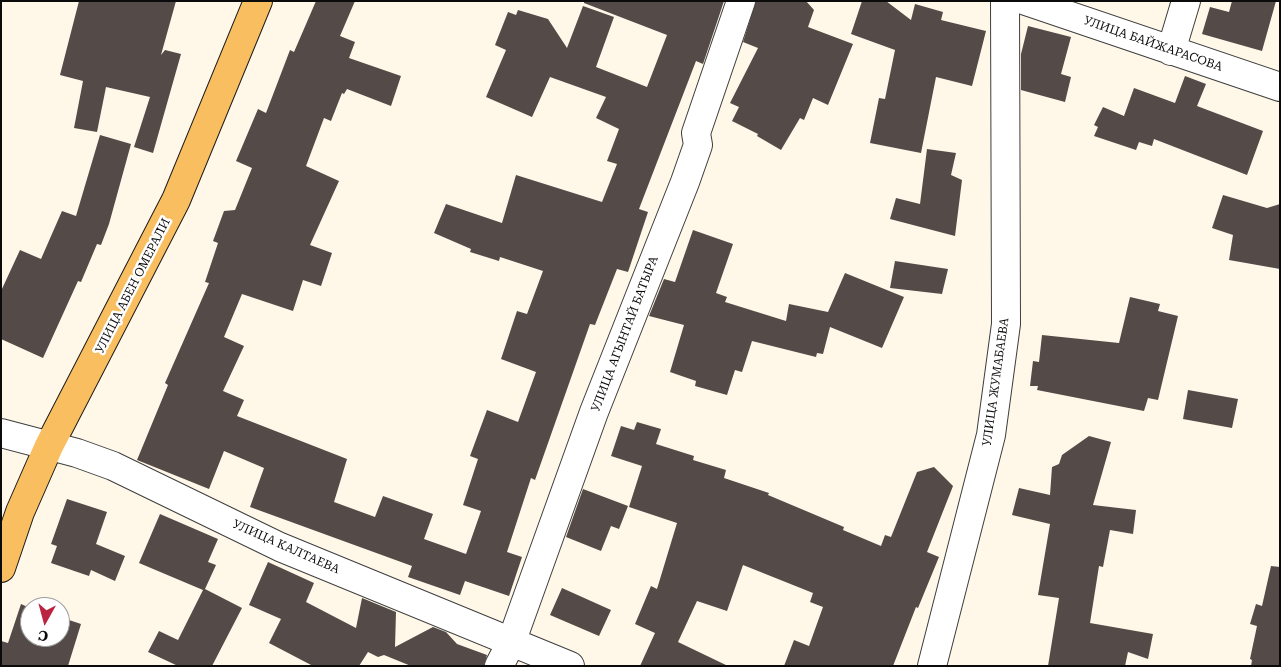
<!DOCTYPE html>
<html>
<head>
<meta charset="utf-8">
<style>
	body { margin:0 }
	#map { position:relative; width:1281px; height:667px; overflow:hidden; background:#fff8e9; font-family:"Roboto Serif",serif }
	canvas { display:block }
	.frame { position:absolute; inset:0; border:2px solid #0b0b0b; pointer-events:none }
	.north { position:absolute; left:20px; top:597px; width:50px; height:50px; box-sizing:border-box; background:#fff; border:1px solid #9d9d9d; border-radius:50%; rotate:187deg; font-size:14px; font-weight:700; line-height:20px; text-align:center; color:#0b0b0b }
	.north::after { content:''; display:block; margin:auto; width:18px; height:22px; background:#bb2440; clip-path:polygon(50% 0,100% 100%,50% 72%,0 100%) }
</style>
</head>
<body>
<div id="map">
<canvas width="1281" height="667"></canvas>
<div class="frame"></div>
<div class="north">С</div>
</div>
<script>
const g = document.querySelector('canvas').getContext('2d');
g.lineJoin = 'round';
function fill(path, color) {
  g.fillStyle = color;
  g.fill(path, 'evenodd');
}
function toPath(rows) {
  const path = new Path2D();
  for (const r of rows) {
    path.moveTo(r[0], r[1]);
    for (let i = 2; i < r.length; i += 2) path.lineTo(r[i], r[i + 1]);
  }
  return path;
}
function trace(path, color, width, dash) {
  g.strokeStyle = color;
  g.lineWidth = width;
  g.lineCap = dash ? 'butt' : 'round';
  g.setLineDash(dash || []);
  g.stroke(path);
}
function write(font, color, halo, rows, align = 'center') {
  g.font = font + ' "Roboto Serif",serif';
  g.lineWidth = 5;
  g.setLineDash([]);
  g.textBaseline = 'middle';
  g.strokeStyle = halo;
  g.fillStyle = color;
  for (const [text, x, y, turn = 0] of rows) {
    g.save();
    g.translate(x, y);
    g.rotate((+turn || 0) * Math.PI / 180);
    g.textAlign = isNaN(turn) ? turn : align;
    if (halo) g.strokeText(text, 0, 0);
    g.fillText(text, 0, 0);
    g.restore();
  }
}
fill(toPath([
	[79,1,176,1,161,55,165,50,181,54,153,153,134,147,150,97,106,87,97,132,74,128,83,81,60,75],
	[316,1,355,1,340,36,355,42,349,58,401,76,391,106,347,89,344,94,342,93,331,121,324,118,306,166,339,181,310,245,332,253,321,286,303,280,293,311,242,294,224,337,244,346,223,391,244,400,237,416,347,459,334,502,375,517,383,496,433,514,424,539,466,554,481,511,463,505,478,459,470,456,487,410,518,422,536,372,501,359,517,311,527,314,543,271,500,257,499,261,470,252,471,249,434,233,446,204,502,223,516,175,602,202,617,164,607,161,619,129,596,118,606,97,550,77,532,117,486,97,506,50,495,45,508,12,516,15,518,10,548,19,567,48,583,6,614,17,596,67,647,87,667,35,584,3,584,1,724,1,703,64,696,61,639,209,648,212,628,272,617,269,595,325,590,324,535,480,531,478,507,552,522,557,509,596,465,581,460,595,408,577,412,566,250,507,264,468,224,451,209,489,137,460,168,385,165,383,209,283,205,282,218,243,213,241,224,211,235,210,252,168,236,161,258,109,266,113,290,50,294,52],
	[756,1,806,1,814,10,808,27,853,44,828,105,813,98,804,120,800,118,781,150,757,136,758,134,732,121,739,107,730,103,758,48,743,42],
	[862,1,886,1,911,20,915,4,943,12,941,20,945,21,986,31,972,86,936,77,921,153,870,143,879,98,885,99,895,50,851,34],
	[1232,1,1276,1,1262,51,1202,34,1210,7,1229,12],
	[1028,26,1071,37,1061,74,1071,77,1065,102,1021,90,1021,54],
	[1185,76,1206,84,1197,106,1263,131,1247,175,1154,139,1152,146,1139,142,1136,150,1094,136,1098,127,1094,125,1103,107,1124,116,1134,88,1175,103],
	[100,135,131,144,109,224,101,245,97,244,81,282,78,281,43,358,1,339,1,291,20,250,41,259,62,211,76,216],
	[927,149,956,153,951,175,962,180,955,236,890,219,896,198,920,204],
	[1223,195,1267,208,1280,204,1280,269,1229,260,1233,235,1212,228],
	[693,230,733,244,716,293,727,297,725,302,786,321,789,304,828,312,845,273,904,297,882,348,830,327,823,354,817,353,816,357,752,341,742,372,735,370,727,395,695,386,696,381,670,372,684,325,649,316,664,279,675,282],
	[895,261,948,269,942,294,890,288],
	[1130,297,1160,304,1158,311,1178,316,1158,400,1148,398,1144,411,1037,390,1038,386,1030,386,1033,361,1039,362,1042,335,1119,343],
	[1188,390,1238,399,1232,428,1183,419],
	[637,422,661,429,656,444,694,456,693,460,726,470,724,478,769,493,768,495,844,527,843,530,881,546,885,535,891,537,917,472,934,467,953,486,927,552,939,557,918,608,916,607,893,666,784,666,794,640,809,646,823,607,810,602,813,593,743,565,727,611,697,601,678,642,728,666,640,666,655,633,635,624,651,586,657,589,677,523,629,507,642,466,611,456,621,426,634,430],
	[1089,436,1111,442,1093,505,1136,510,1133,534,1110,530,1103,567,1099,566,1090,623,1153,634,1148,659,1128,652,1125,666,1048,666,1059,598,1038,595,1050,524,1012,515,1019,488,1050,495,1052,467,1059,464,1062,455],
	[583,489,628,506,619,529,611,526,601,551,566,537],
	[67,499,107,512,96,544,125,556,115,581,91,570,89,576,51,563,57,546,51,544],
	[160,514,218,539,208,562,216,565,205,589,242,608,212,666,178,666,148,652,159,631,178,640,203,590,139,563],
	[268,562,314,583,306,602,356,628,362,598,396,612,395,647,433,627,446,632,457,644,487,655,484,666,411,666,384,655,378,657,368,652,359,666,313,666,269,643,281,619,249,605],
	[1271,566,1280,567,1280,666,1251,666,1252,660,1250,659,1257,626,1250,624,1256,604,1262,606],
	[562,588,611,610,599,636,550,615],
	[21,604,30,608,30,637,60,637,60,617,81,624,68,666,1,666,1,641,8,643]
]), '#544b48');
const minor = toPath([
	[1026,1,1280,87],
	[1171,51,1186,1],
	[1,433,77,453,113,466,280,547,570,666],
	[499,666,511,643,594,412,685,182,698,145,696,133,741,1],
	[932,666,991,435,1006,324,1005,1]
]);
const major = toPath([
	[1,568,20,512,49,446,176,200,258,1]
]);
trace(minor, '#3e3e3e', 30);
trace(major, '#1c1c1c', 30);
trace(minor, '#fff', 28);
trace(major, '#f9be5f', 28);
write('12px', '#0b0b0b', '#fff', [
	["УЛИЦА БАЙЖАРАСОВА",1153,44,19],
	["УЛИЦА АБЕН ОМЕРАЛИ",133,286,-63],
	["УЛИЦА АГЫНТАЙ БАТЫРА",625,334,-69],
	["УЛИЦА ЖУМАБАЕВА",996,382,-82],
	["УЛИЦА КАЛТАЕВА",286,547,24]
]);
</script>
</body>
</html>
